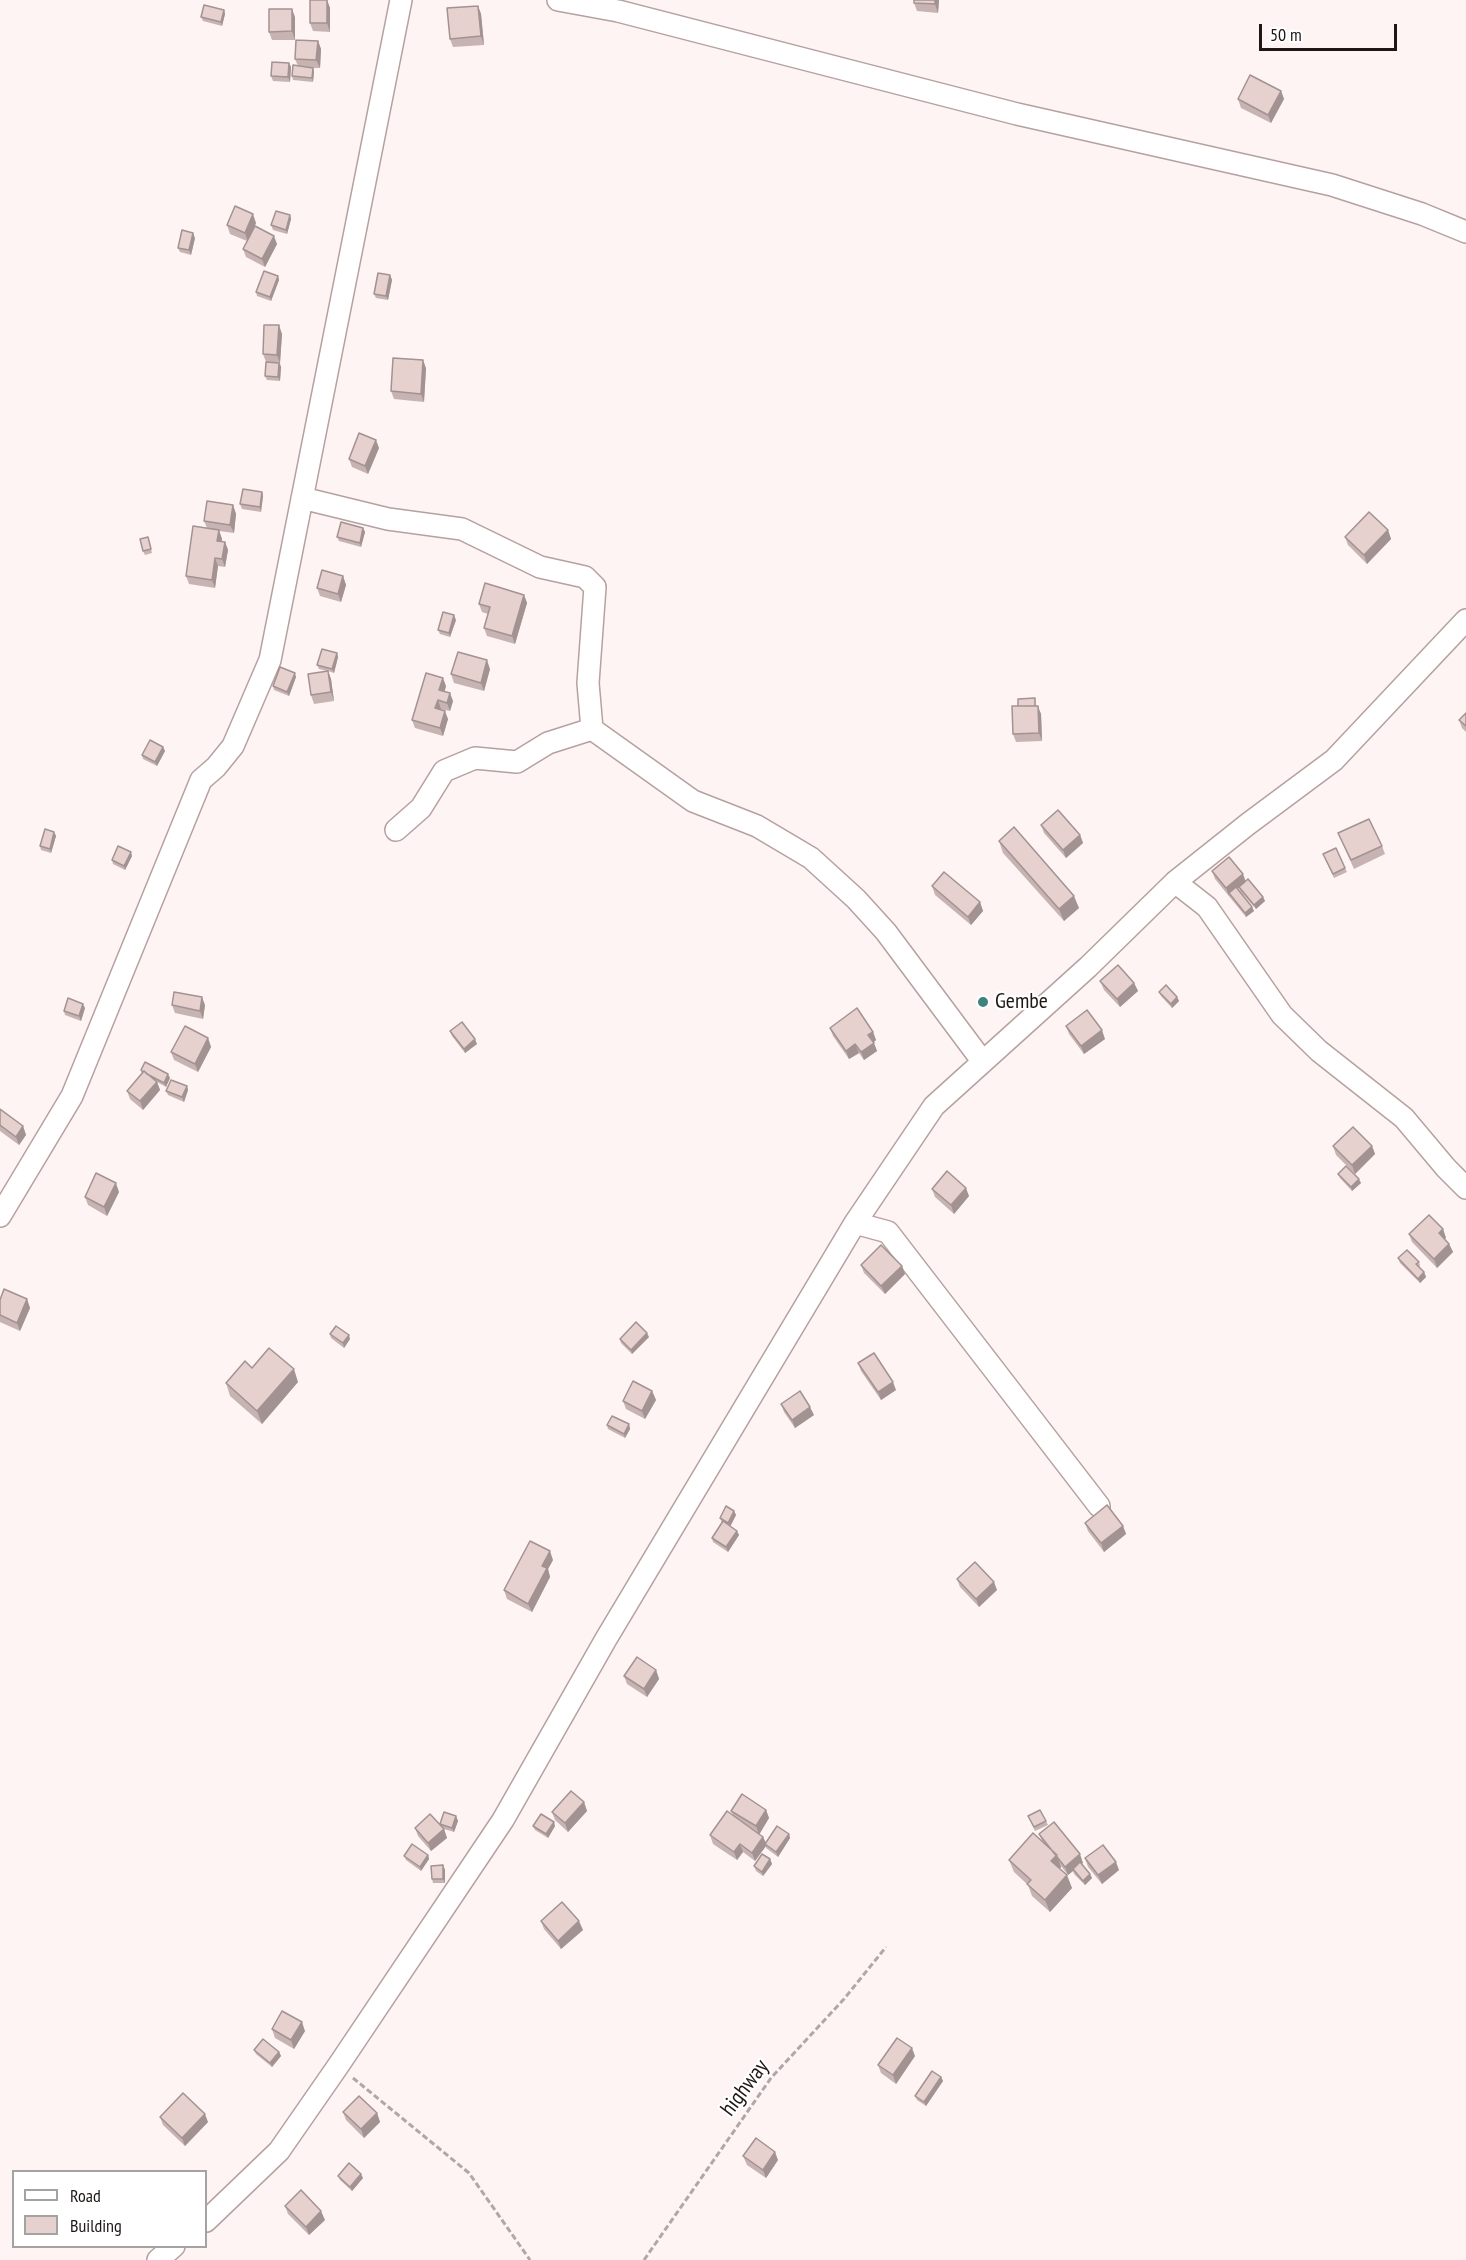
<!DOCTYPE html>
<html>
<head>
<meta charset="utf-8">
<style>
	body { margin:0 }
	#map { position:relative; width:1466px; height:2260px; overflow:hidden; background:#fdf4f3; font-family:"PT Sans Narrow",sans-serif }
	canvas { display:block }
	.legend { position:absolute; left:12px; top:2170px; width:195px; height:78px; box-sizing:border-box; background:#fff; border:2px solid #a5a2a2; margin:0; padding:8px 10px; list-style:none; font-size:18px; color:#1e1716 }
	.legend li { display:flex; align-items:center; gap:12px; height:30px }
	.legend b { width:30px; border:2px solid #a5a2a2 }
	.scale { position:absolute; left:1259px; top:24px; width:138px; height:27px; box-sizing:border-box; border:3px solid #1e1716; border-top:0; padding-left:8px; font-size:18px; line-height:21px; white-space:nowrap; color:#1e1716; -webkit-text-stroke:4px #fff; paint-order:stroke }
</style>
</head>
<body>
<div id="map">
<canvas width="1466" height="2260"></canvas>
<ul class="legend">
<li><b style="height:8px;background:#fff"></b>Road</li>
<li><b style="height:16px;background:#e7d1cf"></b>Building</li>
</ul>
<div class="scale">50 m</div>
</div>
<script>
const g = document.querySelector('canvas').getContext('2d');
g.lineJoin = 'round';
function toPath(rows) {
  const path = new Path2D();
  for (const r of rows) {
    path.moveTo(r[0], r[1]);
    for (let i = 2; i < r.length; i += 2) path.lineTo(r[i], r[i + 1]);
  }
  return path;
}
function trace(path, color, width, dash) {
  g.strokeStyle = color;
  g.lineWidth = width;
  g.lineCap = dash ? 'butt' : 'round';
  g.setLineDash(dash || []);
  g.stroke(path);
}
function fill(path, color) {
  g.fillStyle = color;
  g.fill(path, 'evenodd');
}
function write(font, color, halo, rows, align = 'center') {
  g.font = font + ' "PT Sans Narrow",sans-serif';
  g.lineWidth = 4.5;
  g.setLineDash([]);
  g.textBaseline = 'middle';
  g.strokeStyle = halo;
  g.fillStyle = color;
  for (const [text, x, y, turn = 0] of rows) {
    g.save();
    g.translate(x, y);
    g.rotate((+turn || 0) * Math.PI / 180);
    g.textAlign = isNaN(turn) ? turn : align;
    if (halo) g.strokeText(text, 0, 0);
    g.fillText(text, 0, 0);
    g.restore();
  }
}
const minor = toPath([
	[558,0,618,11,1017,114,1332,185,1422,214,1466,232],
	[302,498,388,519,462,529,540,567,585,577,595,587,588,683,592,729],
	[396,830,421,808,444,771,475,758,517,762,548,743,592,729,693,801,757,826,811,858,856,899,886,932,983,1062],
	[1175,882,1207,907,1282,1015,1319,1051,1404,1118,1446,1168,1466,1188],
	[0,1216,72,1096,201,780,216,767,233,746,270,660,401,0],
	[855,1223,888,1232,1099,1506],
	[206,2221,279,2151,338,2066,503,1820,606,1639,855,1223,934,1106,1088,967,1175,882,1248,824,1334,760,1466,620],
	[158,2260,174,2246]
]);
trace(minor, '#b6a19f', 24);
trace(toPath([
	[353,2078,469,2173,530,2260],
	[644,2260,771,2078,844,1999,886,1947]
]), '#b0a7a6', 3, [6, 3]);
trace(minor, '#fff', 21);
fill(toPath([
	[327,0,330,8,330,32,313,31,310,23],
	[914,0,939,0,938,13,917,11,914,3],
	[478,6,481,14,484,45,453,47,450,39],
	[224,10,225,14,222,26,203,21,201,17],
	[295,17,295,40,272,40,269,32],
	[318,41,321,49,320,68,313,68,314,72,313,82,293,80,292,76,298,66,295,59],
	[289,63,291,67,290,82,273,81,271,76],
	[1281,91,1284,99,1271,123,1241,108,1238,99],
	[290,215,291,219,287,234,273,230,271,225],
	[256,223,253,229,277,244,265,267,246,257,243,249,247,241,230,234,227,225],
	[195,238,191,255,180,252,178,248],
	[390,275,392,280,388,300,376,298,374,294],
	[278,276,279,280,271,301,257,296,256,292],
	[282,334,280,363,281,367,280,381,267,380,265,376,266,362,263,354],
	[426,368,424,402,394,399,391,391],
	[379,448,368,474,352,467,349,459],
	[262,492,263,496,261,512,242,509,240,504],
	[233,505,236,514,234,533,219,531,222,539,222,541,225,542,228,550,225,567,218,566,215,588,189,584,186,576,207,528,204,521],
	[363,528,365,532,361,547,339,541,337,537],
	[1388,530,1391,539,1367,564,1348,545,1345,537],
	[148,537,152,553,145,555,143,551],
	[343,576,346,585,341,602,320,596,317,588],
	[524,595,527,603,515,644,487,636,484,628,488,614,482,612,479,604],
	[456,620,450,637,440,634,438,630],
	[337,653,338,657,334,673,328,671,331,679,334,701,314,704,311,695,327,671,319,669,317,665],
	[490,669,484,691,454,683,451,674],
	[296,677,289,696,274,690,273,686],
	[446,686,444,691,453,701,450,711,440,709,448,719,443,736,415,728,412,720],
	[1035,698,1036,706,1041,714,1042,741,1016,742,1013,734,1018,706],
	[1466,713,1466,732,1462,728,1459,720],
	[163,747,165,751,157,766,143,759,142,755],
	[1041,825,1080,835,1083,843,1066,858,1044,833],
	[54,832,56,836,51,853,41,850,40,846],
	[1338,833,1382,846,1385,854,1354,869],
	[999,841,1079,908,1064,921,1003,853],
	[132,856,125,870,113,864,112,860],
	[1325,859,1345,868,1347,872,1334,878],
	[1212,871,1246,881,1263,897,1265,901,1256,909,1240,891,1239,888,1238,889,1252,907,1254,911,1246,917,1215,879],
	[932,886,980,902,983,911,971,925,935,895],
	[1100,981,1134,983,1138,991,1120,1007,1104,990],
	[1159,992,1177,997,1179,1001,1172,1008,1161,996],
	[172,1005,205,1005,203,1019,175,1013],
	[85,1008,81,1021,65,1015,64,1011],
	[1066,1026,1105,1039,1084,1054,1069,1034],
	[830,1028,873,1032,876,1040,873,1042,877,1051,864,1060,859,1053,849,1059,833,1036],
	[450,1031,477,1044,465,1053,452,1036],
	[208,1038,211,1047,198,1072,174,1060,171,1052],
	[141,1070,170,1078,166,1087,157,1082,160,1090,143,1110,130,1099,127,1091,142,1074],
	[187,1086,188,1090,184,1102,168,1095,166,1091],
	[0,1109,23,1126,26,1135,19,1145,0,1131],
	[1333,1146,1372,1146,1375,1154,1355,1174,1336,1155],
	[1338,1174,1361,1183,1352,1191,1340,1178],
	[932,1189,969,1196,954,1214,935,1197],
	[119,1192,107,1216,88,1205,85,1197],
	[1443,1229,1446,1238,1444,1239,1449,1244,1453,1252,1437,1268,1412,1242,1409,1234],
	[1398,1258,1419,1262,1420,1266,1419,1267,1424,1272,1426,1277,1420,1283,1400,1263],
	[861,1265,902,1266,905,1274,885,1294,864,1273],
	[27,1299,30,1308,20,1331,0,1322,0,1300],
	[330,1334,350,1339,344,1348,331,1338],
	[649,1337,632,1354,621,1343,620,1339],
	[858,1363,896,1390,881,1400,861,1371],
	[252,1368,298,1382,262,1424,230,1396,226,1383],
	[652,1391,656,1400,645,1419,626,1409,623,1401],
	[781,1404,814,1415,795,1428,784,1412],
	[629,1424,630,1429,625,1438,608,1429,607,1425],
	[734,1511,736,1515,730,1526,739,1535,728,1552,713,1542,712,1538,722,1523,720,1518],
	[1085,1523,1123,1526,1126,1534,1104,1552,1088,1531],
	[553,1560,548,1569,550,1577,532,1612,507,1599,504,1590],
	[957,1579,997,1590,979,1607,960,1587],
	[656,1670,659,1679,647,1697,627,1684,624,1676],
	[584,1802,587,1811,568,1832,555,1820,552,1812],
	[766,1810,769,1818,759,1834,763,1837,766,1843,789,1834,790,1838,778,1857,766,1848,766,1846,755,1861,743,1852,737,1860,713,1844,710,1835,733,1815,731,1811],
	[456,1816,458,1821,454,1832,444,1829,447,1838,431,1851,418,1836,415,1828,441,1826,440,1824],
	[1028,1816,1046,1821,1048,1825,1035,1831],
	[533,1826,555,1826,548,1838,535,1830],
	[1039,1834,1083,1863,1081,1864,1090,1874,1092,1878,1085,1885,1074,1874,1073,1871,1068,1875,1060,1865,1061,1867,1060,1869,1072,1888,1050,1912,1032,1896,1028,1885,1014,1872,1009,1860,1042,1841],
	[428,1855,429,1859,421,1871,406,1860,404,1856],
	[1085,1858,1119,1870,1102,1884,1088,1867],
	[770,1859,772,1864,763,1876,756,1871,754,1866],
	[443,1865,445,1870,445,1883,433,1883,432,1879],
	[541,1921,583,1930,561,1949,544,1929],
	[272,2029,305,2031,294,2049,275,2038],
	[254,2050,279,2052,281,2056,272,2067,256,2054],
	[915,2056,896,2084,881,2073,878,2065],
	[941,2077,943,2081,926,2106,917,2100,915,2096],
	[343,2112,377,2113,380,2122,364,2138,346,2120],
	[160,2117,208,2122,185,2146,163,2125],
	[743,2156,778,2160,766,2178,747,2165],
	[338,2176,363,2178,352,2191,340,2180],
	[285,2206,325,2220,309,2235,288,2214]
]), '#c7b4b2');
fill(toPath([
	[327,0,330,8,330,32,327,23],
	[935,0,939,0,938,13,935,4],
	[478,6,481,14,484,45,481,36],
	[292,9,295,17,295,40,292,31],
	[224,10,225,14,222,26,221,22],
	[318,41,321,49,320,68,316,60],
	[289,63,291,67,290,82,288,77],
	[313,68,314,72,313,82,312,78],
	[1281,91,1284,99,1271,123,1268,115],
	[253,214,256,223,248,242,245,233],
	[290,215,291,219,287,234,286,230],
	[193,233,195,238,191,255,189,250],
	[274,236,277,244,265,267,262,259],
	[390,275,392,280,388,300,386,296],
	[278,276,279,280,271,301,270,297],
	[279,325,282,334,280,363,277,355],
	[423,360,426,368,424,402,421,394],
	[279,363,281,367,280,381,278,377],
	[376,440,379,448,368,474,365,466],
	[262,492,263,496,261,512,260,507],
	[233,505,236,514,234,533,230,525],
	[363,528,365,532,361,547,360,543],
	[219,530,222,539,220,549,217,541],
	[1388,530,1391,539,1367,564,1364,555],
	[225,542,228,550,225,567,222,559],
	[215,558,218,566,215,588,212,580],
	[343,576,346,585,341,602,338,594],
	[524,595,527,603,515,644,512,636],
	[454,615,456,620,450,637,449,633],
	[337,653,338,657,334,673,332,669],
	[487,660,490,669,484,691,481,683],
	[328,671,331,679,334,701,331,692],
	[295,673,296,677,289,696,287,692],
	[443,678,446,686,443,698,439,690],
	[450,693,453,701,450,711,447,703],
	[438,700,441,709,438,716,435,708],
	[1038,706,1041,714,1042,741,1039,733],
	[445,711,448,719,443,736,440,728],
	[163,747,165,751,157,766,155,762],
	[54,832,56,836,51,853,50,849],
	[1080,835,1083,843,1066,858,1063,850],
	[131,852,132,856,125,870,124,866],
	[1243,874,1246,882,1230,895,1229,893,1229,896,1226,888],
	[1074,896,1079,908,1064,921,1059,909],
	[1263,897,1265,901,1256,909,1254,905],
	[980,902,983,911,971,925,968,917],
	[1252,907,1254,911,1246,917,1245,913],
	[1134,983,1138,991,1120,1007,1117,999],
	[202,997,205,1005,203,1019,200,1011],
	[1177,997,1179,1001,1172,1008,1171,1004],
	[83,1004,85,1008,81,1021,79,1016],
	[1102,1030,1105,1039,1084,1054,1081,1046],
	[873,1032,876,1040,872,1044,868,1035],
	[208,1038,211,1047,198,1072,195,1064],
	[475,1039,477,1044,465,1053,464,1049],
	[874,1043,877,1051,864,1060,861,1052],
	[855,1044,859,1053,849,1059,846,1051],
	[168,1074,170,1078,166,1087,164,1083],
	[157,1082,160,1090,143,1110,140,1101],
	[187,1086,188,1090,184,1102,182,1097],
	[23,1126,26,1135,19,1145,16,1137],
	[1372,1146,1375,1154,1355,1174,1352,1165],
	[1359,1179,1361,1183,1352,1191,1351,1187],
	[116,1183,119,1192,107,1216,104,1207],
	[966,1188,969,1196,954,1214,951,1205],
	[1443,1229,1446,1238,1442,1241,1439,1233],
	[1449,1244,1453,1252,1437,1268,1434,1259],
	[902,1266,905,1274,885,1294,881,1286],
	[1424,1272,1426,1277,1420,1283,1418,1279],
	[27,1299,30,1308,20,1331,17,1323],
	[647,1333,649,1337,632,1354,631,1350],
	[349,1335,350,1339,344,1348,343,1343],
	[294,1369,298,1382,262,1424,257,1411],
	[893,1382,896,1390,881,1400,878,1392],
	[652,1391,656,1400,645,1419,642,1411],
	[810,1407,814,1415,795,1428,792,1420],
	[629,1424,630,1429,625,1438,624,1434],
	[734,1511,736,1515,730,1527,728,1523],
	[1123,1526,1126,1534,1104,1552,1101,1543],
	[737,1531,739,1535,728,1552,726,1547],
	[550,1551,553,1560,548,1569,550,1577,532,1612,528,1604,542,1566],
	[994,1582,997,1590,979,1607,976,1599],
	[656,1670,659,1679,647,1697,644,1689],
	[584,1802,587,1811,568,1832,565,1823],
	[766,1810,769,1818,759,1835,756,1826],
	[456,1816,458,1821,454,1832,452,1828],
	[554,1822,555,1826,548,1838,546,1834],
	[444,1829,447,1838,431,1851,428,1843],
	[789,1834,790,1838,778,1857,776,1852],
	[763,1837,767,1845,765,1844,766,1846,755,1861,752,1853],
	[740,1844,743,1852,737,1860,734,1852],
	[1080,1854,1083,1863,1068,1875,1065,1867],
	[428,1855,429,1859,421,1871,420,1867],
	[1057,1855,1061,1867,1056,1873,1051,1861],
	[770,1859,772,1864,763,1876,762,1872],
	[1116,1862,1119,1870,1102,1884,1098,1875],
	[443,1865,445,1870,445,1883,443,1879],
	[1090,1874,1092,1878,1085,1885,1083,1881],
	[1067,1875,1072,1888,1050,1912,1045,1900],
	[579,1921,583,1930,561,1949,558,1941],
	[302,2022,305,2031,294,2049,291,2040],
	[912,2048,915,2056,896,2084,893,2075],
	[279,2052,281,2056,272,2067,270,2063],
	[941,2077,943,2081,926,2106,924,2102],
	[377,2113,380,2122,364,2138,361,2129],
	[205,2114,208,2122,185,2146,182,2138],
	[775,2152,778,2160,766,2178,763,2170],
	[361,2174,363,2178,352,2191,350,2187],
	[321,2211,325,2220,309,2235,306,2227]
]), '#a29291');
const building = toPath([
	[310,0,327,0,327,23,310,23,310,0],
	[914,0,935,0,935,4,914,3,914,0],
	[204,5,224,10,221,22,201,17,204,5],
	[478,6,481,36,450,39,447,8,478,6],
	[269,9,292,9,292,31,269,32,269,9],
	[296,40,318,41,316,60,295,59,296,40],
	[272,62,289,63,288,77,271,76,272,62],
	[293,65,313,68,312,78,292,76,293,65],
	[1250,75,1281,91,1268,115,1238,99,1250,75],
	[235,206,253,214,245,233,227,225,235,206],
	[276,211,290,215,286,230,271,225,276,211],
	[255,226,274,236,262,259,243,249,255,226],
	[182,230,193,233,189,250,178,248,182,230],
	[264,271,278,276,270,297,256,292,264,271],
	[378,273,390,275,386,296,374,294,378,273],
	[264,325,279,325,277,355,263,354,264,325],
	[393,358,423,360,421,394,391,391,393,358],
	[266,362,279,363,278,377,265,376,266,362],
	[359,433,376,440,365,466,349,459,359,433],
	[243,489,262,492,260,507,240,504,243,489],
	[207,501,233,505,230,525,204,521,207,501],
	[1369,512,1388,530,1364,555,1345,537,1369,512],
	[341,522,363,528,360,543,337,537,341,522],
	[193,526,219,530,217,541,225,542,222,559,215,558,212,580,186,576,193,526],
	[148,537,151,549,143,551,140,539,148,537],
	[322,570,343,576,338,594,317,588,322,570],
	[485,583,524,595,512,636,484,628,490,607,479,604,485,583],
	[443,612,454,615,449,633,438,630,443,612],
	[322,649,337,653,332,669,317,665,322,649],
	[458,652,487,660,481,683,451,674,458,652],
	[280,667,295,673,287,692,273,686,280,667],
	[328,671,331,692,311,695,308,674,328,671],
	[426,673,443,678,439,690,450,693,447,703,438,700,435,708,445,711,440,728,412,720,426,673],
	[1035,698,1035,706,1018,706,1018,699,1035,698],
	[1012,706,1038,706,1039,733,1013,734,1012,706],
	[1466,713,1466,726,1459,720,1466,713],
	[150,740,163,747,155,762,142,755,150,740],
	[1058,810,1080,835,1063,850,1041,825,1058,810],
	[1369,819,1382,846,1351,860,1338,833,1369,819],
	[1014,827,1074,896,1059,909,999,841,1014,827],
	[45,829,54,832,50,849,40,846,45,829],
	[118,846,131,852,124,866,112,860,118,846],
	[1336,848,1345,868,1333,874,1323,854,1336,848],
	[1229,857,1243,874,1226,888,1212,871,1229,857],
	[944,872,980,902,968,917,932,886,944,872],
	[1248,879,1263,897,1254,905,1239,887,1248,879],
	[1236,887,1252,907,1245,913,1229,893,1236,887],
	[1118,965,1134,983,1117,999,1100,981,1118,965],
	[1166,985,1177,997,1171,1004,1159,992,1166,985],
	[174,992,202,997,200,1011,172,1005,174,992],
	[68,998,83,1004,79,1016,64,1011,68,998],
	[857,1008,873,1032,868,1035,874,1043,861,1052,855,1044,846,1051,830,1028,857,1008],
	[1087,1010,1102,1030,1081,1046,1066,1026,1087,1010],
	[462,1022,475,1039,464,1049,450,1031,462,1022],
	[185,1026,208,1038,195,1064,171,1052,185,1026],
	[145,1062,168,1074,164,1083,147,1074,144,1071,143,1072,141,1070,145,1062],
	[144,1071,157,1082,140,1101,127,1091,144,1071],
	[171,1080,187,1086,182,1097,166,1091,171,1080],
	[0,1109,23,1126,16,1137,0,1125,0,1109],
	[1353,1127,1372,1146,1352,1165,1333,1146,1353,1127],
	[1346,1166,1359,1179,1351,1187,1338,1174,1346,1166],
	[947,1171,966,1188,951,1205,932,1189,947,1171],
	[96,1173,116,1183,104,1207,85,1197,96,1173],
	[1429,1215,1443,1229,1439,1233,1449,1244,1434,1259,1409,1234,1429,1215],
	[881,1245,902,1266,881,1286,861,1265,881,1245],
	[1407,1250,1419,1262,1416,1264,1424,1272,1418,1279,1398,1258,1407,1250],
	[4,1289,27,1299,17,1323,0,1315,0,1300,4,1289],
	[636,1322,647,1333,631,1350,620,1339,636,1322],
	[336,1326,349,1335,343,1343,330,1334,336,1326],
	[269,1348,294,1369,257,1411,226,1383,245,1361,252,1368,269,1348],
	[874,1353,893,1382,878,1392,858,1363,874,1353],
	[633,1381,652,1391,642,1411,623,1401,633,1381],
	[800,1391,810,1407,792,1420,781,1404,800,1391],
	[612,1416,629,1424,624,1434,607,1425,612,1416],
	[1107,1505,1123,1526,1101,1543,1085,1523,1107,1505],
	[726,1506,734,1511,728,1523,720,1518,726,1506],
	[723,1521,737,1531,726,1547,712,1538,723,1521],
	[530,1541,550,1551,542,1566,547,1568,528,1604,504,1590,530,1541],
	[975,1562,994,1582,976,1599,957,1579,975,1562],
	[637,1657,656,1670,644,1689,624,1676,637,1657],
	[571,1791,584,1802,565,1823,552,1812,571,1791],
	[742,1794,766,1810,756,1826,731,1811,742,1794],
	[1040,1810,1046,1821,1034,1827,1028,1816,1040,1810],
	[727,1811,763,1837,752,1853,740,1844,734,1852,710,1835,727,1811],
	[444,1812,456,1816,452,1828,440,1824,444,1812],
	[430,1814,444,1829,428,1843,415,1828,430,1814],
	[541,1814,554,1822,546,1834,533,1826,541,1814],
	[1054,1822,1080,1854,1065,1867,1039,1834,1054,1822],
	[777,1826,789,1834,776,1852,765,1844,777,1826],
	[1033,1833,1057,1855,1051,1861,1067,1875,1045,1900,1027,1884,1031,1880,1009,1860,1033,1833],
	[412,1844,428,1855,420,1867,404,1856,412,1844],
	[1103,1845,1116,1862,1098,1875,1085,1858,1103,1845],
	[762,1854,770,1859,762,1872,754,1866,762,1854],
	[1080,1862,1090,1874,1083,1881,1073,1869,1080,1862],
	[443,1865,443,1879,432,1879,431,1866,443,1865],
	[562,1902,579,1921,558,1941,541,1921,562,1902],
	[282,2011,302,2022,291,2040,272,2029,282,2011],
	[897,2038,912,2048,893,2075,878,2065,897,2038],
	[263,2039,279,2052,270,2063,254,2050,263,2039],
	[932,2071,941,2077,924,2102,915,2096,932,2071],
	[183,2093,205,2114,182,2138,160,2117,183,2093],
	[359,2096,377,2113,361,2129,343,2112,359,2096],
	[756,2138,775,2152,763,2170,743,2156,756,2138],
	[349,2163,361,2174,350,2187,338,2176,349,2163],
	[301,2190,321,2211,306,2227,285,2206,301,2190]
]);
fill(building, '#e7d1cf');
trace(building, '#a29291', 1.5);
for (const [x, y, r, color] of [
	[983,1002,6,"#3d847f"]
]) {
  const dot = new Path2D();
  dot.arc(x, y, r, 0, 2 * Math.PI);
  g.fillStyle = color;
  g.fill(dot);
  trace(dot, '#fff', 2);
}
write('22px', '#1e1716', '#fff', [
	["Gembe",995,1002]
], 'left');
write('22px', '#1e1716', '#fff', [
	["highway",745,2088,-53]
]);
</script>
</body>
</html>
